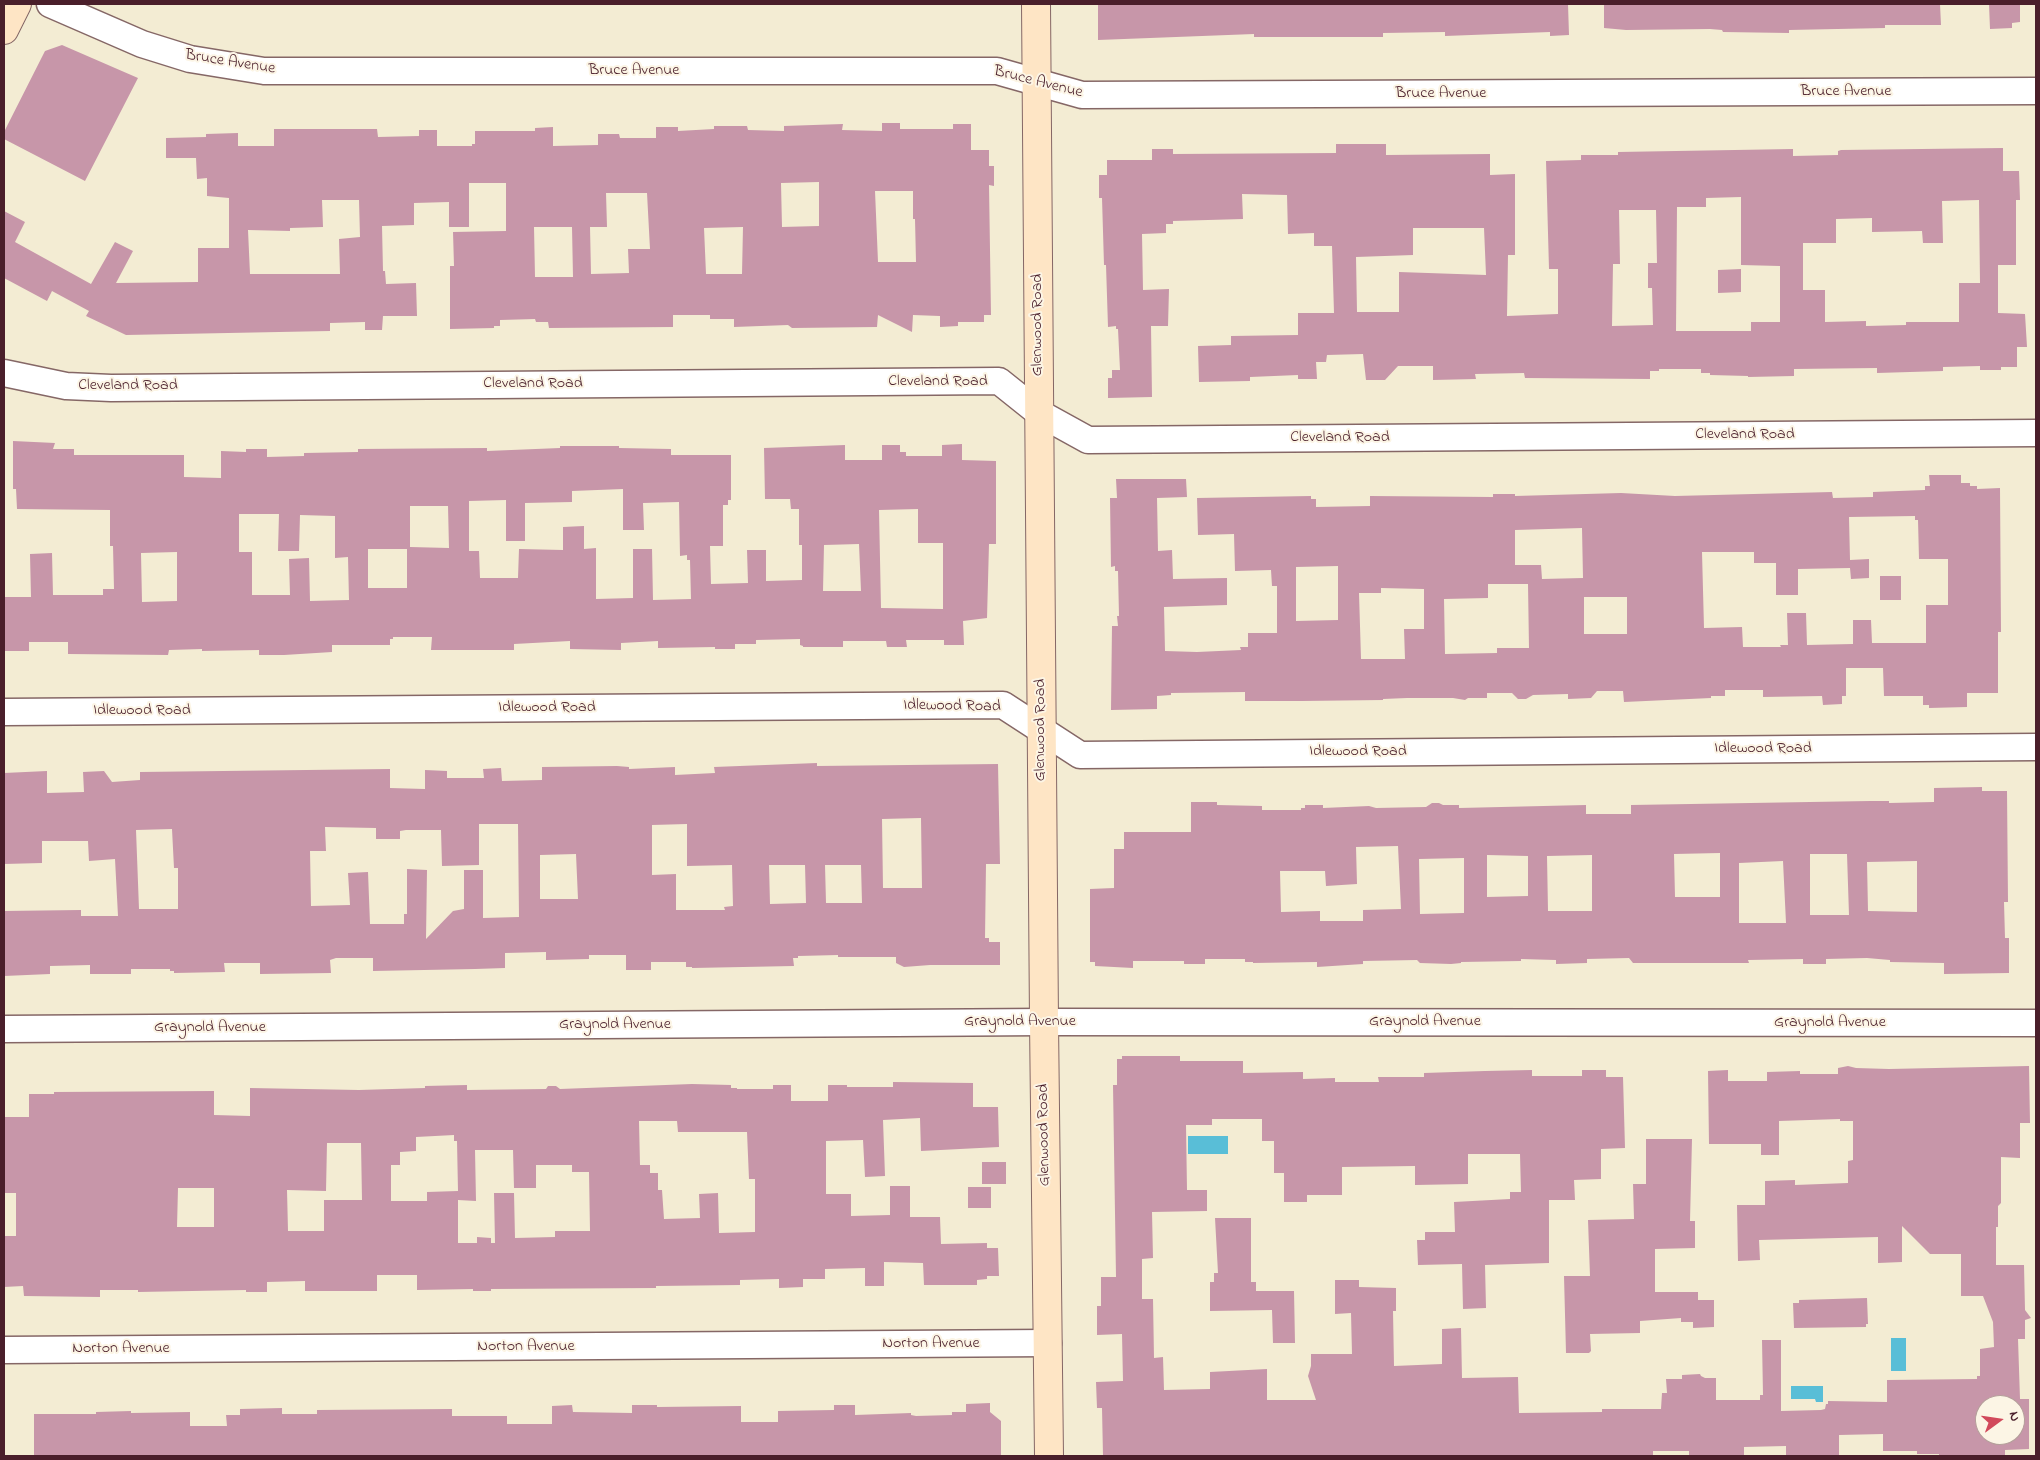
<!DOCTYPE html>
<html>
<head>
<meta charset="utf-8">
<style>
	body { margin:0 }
	#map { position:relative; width:2040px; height:1460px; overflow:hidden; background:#f3ecd3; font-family:"Indie Flower",sans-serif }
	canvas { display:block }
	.frame { position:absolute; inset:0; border:5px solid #4a1f2b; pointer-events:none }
	.north { position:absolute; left:1975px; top:1395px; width:50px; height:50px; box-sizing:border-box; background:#fcf5e5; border:1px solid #b59f9b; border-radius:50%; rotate:76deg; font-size:14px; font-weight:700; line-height:20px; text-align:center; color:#4a1f2b }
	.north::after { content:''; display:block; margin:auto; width:18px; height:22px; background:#d1495b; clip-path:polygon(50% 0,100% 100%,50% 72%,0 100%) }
</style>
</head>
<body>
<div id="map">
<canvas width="2040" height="1460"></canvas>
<div class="frame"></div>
<div class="north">N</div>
</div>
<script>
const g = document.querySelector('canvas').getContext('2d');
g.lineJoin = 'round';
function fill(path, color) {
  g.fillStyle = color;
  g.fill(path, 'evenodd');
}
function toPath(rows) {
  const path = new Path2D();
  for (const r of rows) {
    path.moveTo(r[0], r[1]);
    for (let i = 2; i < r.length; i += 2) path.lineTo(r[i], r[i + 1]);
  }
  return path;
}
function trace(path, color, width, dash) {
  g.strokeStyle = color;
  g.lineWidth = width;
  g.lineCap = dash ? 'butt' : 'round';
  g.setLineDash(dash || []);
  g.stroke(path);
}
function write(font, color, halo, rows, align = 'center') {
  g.font = font + ' "Indie Flower",sans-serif';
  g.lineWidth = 4;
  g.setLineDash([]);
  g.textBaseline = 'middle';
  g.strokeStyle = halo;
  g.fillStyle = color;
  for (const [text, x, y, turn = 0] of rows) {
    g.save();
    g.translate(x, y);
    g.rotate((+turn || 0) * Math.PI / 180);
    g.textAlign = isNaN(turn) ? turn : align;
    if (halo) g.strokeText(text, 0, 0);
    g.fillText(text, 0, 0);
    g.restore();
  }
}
fill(toPath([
	[1188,1136,1228,1136,1228,1154,1188,1154],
	[1891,1338,1906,1338,1906,1371,1891,1371],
	[1791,1386,1823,1386,1823,1402,1816,1402,1815,1399,1791,1399]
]), '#59bed7');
fill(toPath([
	[1098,4,1568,4,1569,35,1550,36,1550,32,1445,36,1445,32,1383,33,1383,37,1254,37,1254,34,1098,40],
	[1604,4,1940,4,1941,25,1885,25,1885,28,1789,30,1789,33,1723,32,1722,30,1710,29,1626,30,1604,28],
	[1989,4,2020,4,2020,22,2012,23,2012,28,1990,29],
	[62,45,138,78,85,181,4,139,4,132,45,51],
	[882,123,900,123,900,129,953,129,953,124,971,124,971,150,989,150,989,166,994,166,994,186,989,185,991,315,984,315,984,322,958,322,958,326,940,327,940,316,913,315,912,332,878,315,877,327,792,328,788,325,734,327,734,319,710,319,710,315,673,315,673,327,549,328,548,322,536,322,535,319,500,320,500,326,494,326,494,328,450,329,450,266,454,266,453,232,506,231,506,183,469,183,469,227,449,227,449,202,414,203,414,225,382,226,383,271,385,271,386,284,416,283,417,316,383,316,382,330,365,330,365,322,330,323,330,331,126,335,86,316,89,311,52,291,47,301,4,278,4,211,25,222,15,242,91,284,115,242,133,251,116,283,198,282,198,248,229,248,229,198,207,196,207,178,197,179,196,158,166,158,166,138,206,137,206,134,238,133,238,146,274,146,274,129,377,129,378,137,419,136,419,130,437,130,437,146,472,146,472,144,475,144,475,131,535,131,535,128,553,127,553,146,598,145,598,134,619,134,620,138,656,138,656,127,678,127,678,131,714,129,714,126,747,126,748,130,784,131,784,126,843,124,842,130,882,131],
	[819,182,819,226,782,227,781,183],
	[875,191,913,191,913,219,915,219,916,262,878,262],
	[606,193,647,193,650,249,628,249,629,273,591,274,590,227,607,227],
	[322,200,359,200,360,237,339,239,340,274,250,274,248,230,290,231,290,228,323,227],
	[534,227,572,227,573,277,535,277],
	[743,227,742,274,706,274,704,228],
	[1336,144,1386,144,1386,155,1490,154,1490,175,1515,174,1515,255,1508,255,1507,316,1558,314,1558,269,1549,269,1546,161,1581,160,1581,155,1618,155,1618,152,1793,149,1793,156,1838,155,1838,151,1841,150,2003,148,2003,171,2019,171,2020,200,2016,200,2016,265,1998,265,1998,313,2025,314,2027,347,2017,347,2017,367,2001,367,2001,370,1980,370,1980,366,1943,367,1943,371,1877,373,1877,368,1794,369,1794,376,1748,377,1748,376,1710,375,1710,373,1701,373,1701,369,1659,369,1659,371,1650,371,1650,379,1525,378,1524,373,1475,374,1476,379,1433,380,1433,366,1398,366,1385,380,1366,380,1363,354,1327,355,1326,362,1316,362,1317,379,1298,379,1298,375,1250,377,1250,381,1199,382,1198,346,1231,345,1231,336,1298,335,1298,313,1334,313,1332,246,1314,246,1314,233,1288,234,1287,195,1242,194,1243,219,1173,221,1173,224,1166,224,1166,233,1142,234,1143,290,1169,289,1168,326,1151,326,1152,397,1108,398,1108,378,1112,378,1112,370,1120,370,1118,329,1116,329,1116,326,1108,327,1106,265,1104,265,1102,198,1099,198,1099,175,1107,175,1107,160,1152,160,1152,149,1173,149,1173,154,1336,153],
	[1741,197,1741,265,1780,266,1780,322,1751,322,1751,331,1676,331,1677,207,1706,207,1706,198],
	[1979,200,1980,283,1959,283,1959,322,1906,322,1906,325,1866,326,1866,321,1825,322,1825,290,1803,290,1803,243,1836,243,1836,219,1872,218,1872,232,1922,231,1923,243,1943,243,1942,201],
	[1619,210,1656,210,1657,263,1648,263,1648,288,1652,288,1653,325,1612,326,1613,264,1620,264],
	[1413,228,1484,228,1486,275,1399,272,1399,312,1357,312,1356,257,1413,255],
	[1741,269,1741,292,1718,293,1718,270],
	[13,441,55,443,53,449,74,449,74,455,184,455,184,477,221,478,221,451,246,452,246,449,267,449,267,457,304,456,304,453,358,452,358,449,487,448,487,451,560,448,560,446,619,446,619,448,671,449,671,455,731,455,731,500,728,500,728,505,723,505,723,546,710,546,711,584,748,583,747,550,766,550,766,581,802,580,802,545,799,545,799,509,791,509,790,499,765,499,764,448,845,445,845,460,882,460,882,445,900,445,900,452,906,452,906,456,942,456,942,445,962,444,962,460,996,461,996,544,989,544,987,618,963,621,964,645,944,645,944,640,906,640,907,647,887,647,886,641,843,641,843,647,803,647,803,646,800,645,800,639,756,640,756,644,735,644,735,649,715,649,715,647,658,648,658,641,621,643,621,650,570,649,570,641,514,644,514,650,431,650,432,637,393,637,393,639,390,639,390,645,332,645,332,652,284,655,259,655,259,650,202,651,202,649,169,650,168,655,68,654,68,642,29,642,29,651,4,651,4,597,31,597,30,554,52,553,53,595,103,595,103,589,114,589,113,546,110,546,110,510,17,509,16,489,13,489],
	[623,489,623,530,644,530,643,503,679,502,680,556,687,555,687,560,690,560,691,599,653,600,652,549,633,549,633,598,596,599,596,548,584,549,584,526,563,527,563,550,519,549,518,578,480,578,479,551,469,551,469,501,506,500,506,541,525,541,525,503,572,502,572,491],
	[410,506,448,506,449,548,410,547],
	[918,509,918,543,943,543,943,609,881,608,879,510],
	[239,514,279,514,278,551,299,551,300,515,335,516,335,558,348,557,349,600,310,601,309,558,289,559,290,595,252,595,252,552,239,552],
	[859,544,861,591,823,591,824,545],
	[368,549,407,549,407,588,368,588],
	[177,552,177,601,142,602,141,553],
	[1929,475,1961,475,1961,483,1970,483,1970,486,1977,486,1977,489,2000,488,2001,632,1998,632,1998,693,1967,693,1967,707,1929,708,1929,705,1923,705,1923,696,1884,696,1883,668,1846,668,1846,696,1842,696,1842,704,1823,705,1822,696,1763,697,1763,690,1725,690,1725,696,1711,696,1711,698,1624,702,1623,691,1597,691,1591,698,1568,699,1568,694,1533,695,1526,699,1518,699,1512,693,1487,693,1487,698,1468,698,1465,700,1453,698,1407,698,1383,699,1383,700,1302,701,1245,701,1245,692,1171,693,1171,695,1157,696,1157,709,1111,710,1112,626,1118,626,1117,616,1119,616,1118,571,1115,571,1115,566,1111,567,1110,498,1117,498,1116,479,1186,479,1187,497,1157,498,1158,551,1172,550,1173,579,1227,578,1227,605,1164,607,1165,651,1197,652,1241,650,1240,647,1248,647,1248,633,1277,633,1277,586,1272,586,1271,570,1235,571,1234,534,1198,535,1197,498,1311,496,1311,499,1316,499,1316,507,1370,506,1370,496,1493,497,1493,494,1515,494,1515,496,1621,493,1675,496,1832,492,1833,498,1873,497,1873,492,1925,490,1925,486,1930,486],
	[1915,516,1915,520,1918,520,1919,559,1948,559,1948,605,1926,605,1926,643,1872,643,1871,620,1853,620,1853,644,1807,645,1806,613,1787,613,1788,645,1780,645,1781,647,1743,647,1742,627,1704,628,1702,552,1754,552,1754,563,1776,563,1776,595,1798,595,1798,569,1850,568,1851,579,1869,578,1869,559,1850,560,1849,517],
	[1582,528,1583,578,1542,579,1541,565,1515,565,1515,530],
	[1338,566,1338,620,1296,621,1296,567],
	[1488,584,1528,584,1529,648,1497,648,1497,653,1445,654,1444,599,1488,598],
	[1381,588,1424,589,1424,629,1404,629,1405,659,1361,659,1359,593,1381,593],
	[1584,597,1627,597,1627,634,1584,634],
	[1880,576,1901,576,1901,600,1880,600],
	[817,763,817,766,998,764,1000,864,986,864,985,938,989,938,989,942,1000,942,1000,965,930,965,904,967,896,963,896,957,838,957,838,955,798,956,798,958,793,958,794,966,692,968,692,967,686,967,686,962,651,962,651,970,626,970,626,955,589,955,589,959,546,960,546,952,505,953,505,968,475,969,373,971,373,958,336,958,330,960,331,973,260,974,260,963,224,963,225,972,174,973,174,971,170,971,170,969,131,969,131,974,90,974,90,965,50,966,50,974,4,976,4,911,81,910,81,916,118,916,115,859,89,861,88,841,42,841,42,863,4,864,4,773,47,771,47,793,84,792,83,772,104,771,112,782,140,780,140,772,390,769,390,788,425,789,425,770,447,771,447,778,484,778,483,769,501,768,502,781,542,780,542,767,617,766,629,767,629,769,675,767,675,775,715,773,714,767],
	[921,818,922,888,883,888,882,819],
	[479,824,518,824,519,917,483,918,483,870,464,870,464,909,453,911,426,939,427,870,407,869,407,914,404,914,404,924,370,924,368,872,348,873,350,905,311,906,310,851,326,851,325,827,376,828,376,839,400,839,400,831,406,830,441,830,442,866,479,865],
	[687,824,687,866,732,865,733,906,724,907,725,910,676,910,676,874,652,875,652,825],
	[172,829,174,868,178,868,178,909,139,909,136,830],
	[576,854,578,899,540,899,540,855],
	[769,865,805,865,806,903,770,904],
	[825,865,861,865,862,903,826,903],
	[1982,787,1982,791,2007,791,2008,902,2004,902,2005,938,2009,938,2009,973,1944,974,1944,963,1890,962,1890,960,1867,958,1826,959,1826,964,1803,964,1803,959,1748,960,1749,963,1633,963,1629,958,1587,959,1587,963,1556,964,1556,960,1521,959,1521,961,1461,962,1461,963,1451,964,1420,963,1417,960,1363,961,1363,964,1317,967,1317,962,1253,963,1253,962,1245,962,1245,959,1205,959,1205,964,1184,964,1184,961,1133,961,1133,968,1095,966,1095,962,1090,962,1090,889,1114,888,1114,849,1124,849,1124,832,1191,832,1191,802,1217,802,1217,805,1262,806,1262,810,1301,810,1301,808,1305,808,1305,805,1323,805,1323,808,1369,806,1376,808,1426,807,1432,803,1439,803,1443,805,1459,805,1459,808,1586,805,1586,814,1631,814,1631,805,1870,801,1889,801,1889,803,1934,802,1934,788],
	[1398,846,1401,909,1363,910,1363,921,1320,921,1320,911,1281,912,1280,871,1325,871,1326,886,1357,884,1356,847],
	[1720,853,1720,897,1675,897,1674,854],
	[1810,854,1847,854,1849,915,1810,915],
	[1487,855,1528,856,1528,896,1487,897],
	[1592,855,1592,911,1548,911,1547,856],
	[1464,858,1464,913,1420,914,1419,859],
	[1783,861,1786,923,1739,923,1739,863],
	[1917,861,1917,912,1868,911,1867,862],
	[1122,1056,1180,1056,1180,1061,1243,1061,1243,1073,1303,1072,1303,1079,1335,1078,1335,1082,1379,1082,1378,1077,1424,1077,1424,1073,1485,1071,1532,1070,1532,1076,1582,1076,1582,1070,1606,1070,1606,1077,1623,1077,1625,1148,1601,1149,1601,1179,1574,1180,1575,1200,1549,1200,1549,1263,1485,1265,1486,1308,1463,1309,1462,1264,1418,1265,1417,1240,1425,1240,1425,1232,1455,1232,1454,1202,1510,1199,1510,1192,1521,1192,1520,1154,1468,1154,1468,1184,1415,1185,1415,1166,1342,1167,1342,1195,1307,1195,1307,1202,1284,1202,1284,1173,1274,1173,1274,1141,1262,1141,1262,1119,1212,1119,1212,1125,1186,1125,1187,1190,1207,1190,1207,1211,1152,1212,1153,1258,1142,1259,1142,1299,1153,1299,1154,1358,1163,1357,1164,1390,1210,1389,1210,1372,1267,1369,1267,1400,1316,1400,1308,1376,1311,1366,1311,1354,1352,1354,1351,1313,1335,1314,1335,1280,1359,1280,1359,1287,1396,1288,1396,1311,1393,1311,1394,1366,1442,1364,1442,1329,1461,1328,1462,1378,1518,1377,1519,1413,1602,1412,1602,1409,1661,1409,1662,1393,1667,1393,1666,1379,1682,1379,1682,1375,1700,1374,1701,1376,1705,1378,1716,1378,1716,1400,1760,1400,1760,1395,1763,1395,1762,1340,1781,1340,1781,1411,1821,1410,1825,1409,1826,1404,1828,1404,1828,1401,1887,1402,1887,1380,1977,1379,1977,1376,1980,1376,1980,1349,1994,1347,1993,1322,1983,1296,1961,1296,1961,1254,1930,1254,1902,1226,1902,1262,1878,1263,1878,1237,1759,1240,1760,1260,1738,1261,1737,1205,1765,1205,1765,1181,1795,1180,1795,1185,1848,1183,1848,1161,1853,1160,1853,1121,1840,1121,1840,1119,1779,1121,1779,1155,1761,1155,1761,1144,1709,1144,1708,1071,1728,1070,1728,1081,1767,1081,1767,1072,1800,1071,1800,1074,1838,1074,1838,1068,1848,1066,1856,1068,1889,1069,2029,1066,2030,1123,2020,1123,2020,1158,2001,1157,2001,1203,1998,1206,1998,1227,1996,1227,1996,1265,2024,1265,2025,1310,2031,1318,2025,1320,2025,1339,2018,1339,2020,1399,2029,1399,2029,1449,2005,1450,2005,1456,1939,1456,1939,1454,1917,1454,1917,1451,1883,1451,1883,1434,1839,1435,1839,1455,1822,1456,1786,1456,1786,1446,1744,1447,1744,1455,1717,1456,1689,1456,1689,1451,1653,1451,1653,1456,1103,1456,1102,1408,1097,1408,1096,1382,1123,1381,1122,1334,1097,1335,1097,1306,1101,1306,1101,1277,1116,1277,1113,1085,1117,1085,1117,1059,1122,1059],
	[1985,1405,2015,1405,2015,1435,1985,1435],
	[893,1082,973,1083,973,1107,998,1107,999,1147,921,1151,920,1118,883,1120,885,1176,865,1177,863,1140,826,1141,826,1194,851,1194,851,1216,890,1215,890,1186,910,1186,910,1217,940,1217,941,1244,987,1243,987,1248,998,1248,999,1276,987,1276,987,1279,977,1280,977,1285,924,1285,923,1263,884,1262,884,1286,865,1286,865,1268,825,1269,825,1279,803,1279,803,1287,779,1288,779,1279,740,1280,740,1285,656,1286,656,1288,491,1289,491,1291,473,1291,473,1289,417,1290,417,1275,377,1275,377,1291,305,1291,305,1281,267,1282,267,1292,246,1292,246,1290,138,1292,138,1290,100,1290,100,1297,24,1296,23,1286,4,1287,4,1236,16,1236,16,1193,5,1193,4,1117,29,1117,29,1094,54,1094,54,1092,214,1091,214,1115,250,1116,250,1088,359,1090,425,1088,425,1086,467,1085,467,1090,546,1089,548,1086,556,1086,560,1089,692,1084,731,1085,731,1088,737,1088,737,1089,773,1089,773,1085,791,1085,791,1101,828,1101,828,1085,847,1085,847,1087,893,1087],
	[639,1121,677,1121,678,1132,747,1132,749,1179,755,1179,755,1232,719,1233,718,1193,699,1194,700,1218,664,1219,662,1190,658,1190,658,1173,650,1173,650,1165,640,1165],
	[454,1135,454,1141,457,1141,458,1191,427,1192,427,1201,391,1201,391,1165,400,1165,400,1152,416,1151,416,1137],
	[327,1143,361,1143,362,1200,324,1200,324,1231,288,1231,287,1190,326,1191],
	[475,1150,513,1150,514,1188,536,1188,536,1165,572,1165,572,1172,589,1172,590,1231,555,1231,555,1237,515,1238,514,1193,494,1193,495,1243,491,1243,491,1238,477,1237,477,1243,458,1243,458,1200,476,1201],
	[178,1188,214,1188,214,1227,177,1227],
	[1646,1139,1692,1139,1690,1221,1695,1221,1695,1248,1655,1249,1655,1292,1698,1292,1698,1300,1714,1300,1714,1327,1693,1328,1693,1322,1681,1322,1681,1318,1640,1321,1640,1333,1590,1334,1591,1351,1589,1353,1566,1353,1564,1276,1590,1276,1588,1220,1634,1219,1633,1184,1646,1184],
	[982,1162,1006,1162,1006,1184,982,1184],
	[968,1187,991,1187,991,1208,968,1208],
	[1215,1218,1251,1218,1251,1282,1256,1282,1256,1291,1294,1291,1295,1343,1273,1343,1272,1310,1210,1311,1210,1282,1214,1282,1214,1273,1218,1273],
	[1867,1298,1868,1324,1866,1324,1866,1327,1794,1328,1793,1303,1799,1303,1799,1300],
	[990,1403,990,1412,1001,1421,1001,1456,34,1456,34,1414,96,1414,96,1412,131,1411,131,1413,190,1412,190,1426,227,1426,226,1415,240,1415,240,1409,282,1408,282,1414,317,1414,317,1410,452,1409,452,1416,507,1416,507,1424,552,1424,552,1406,572,1405,573,1412,632,1413,632,1405,657,1405,657,1407,741,1406,741,1422,778,1422,778,1411,834,1410,834,1405,855,1405,855,1415,911,1413,911,1415,916,1416,952,1415,952,1412,966,1412,966,1404]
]), '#c796a9');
const street = toPath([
	[50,4,142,44,190,59,264,71,997,71,1082,95,2036,91],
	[4,373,66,386,111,388,999,381,1039,413,1088,440,2036,433],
	[4,712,1003,705,1080,755,2036,747],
	[4,1029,1044,1022,2036,1023],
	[4,1350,1048,1343]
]);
const secondary = toPath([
	[1036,4,1044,1022,1049,1456],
	[4,30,17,4]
]);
trace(street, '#856766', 29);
trace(secondary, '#856766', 30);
trace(street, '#fff', 26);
trace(secondary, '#fee5c5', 28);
write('16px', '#4a1f2b', '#fcf5e5', [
	["Bruce Avenue",230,63,9],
	["Bruce Avenue",634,71],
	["Bruce Avenue",1038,83,14],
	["Bruce Avenue",1846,92],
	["Bruce Avenue",1441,94],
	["Glenwood Road",1038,325,-90],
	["Cleveland Road",938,382],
	["Cleveland Road",533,384],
	["Cleveland Road",128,386],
	["Cleveland Road",1745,435],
	["Cleveland Road",1340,438],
	["Idlewood Road",952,707,1],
	["Idlewood Road",547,708],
	["Idlewood Road",142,711],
	["Glenwood Road",1041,730,-90],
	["Idlewood Road",1763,749],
	["Idlewood Road",1358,752],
	["Graynold Avenue",1020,1022],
	["Graynold Avenue",1425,1022],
	["Graynold Avenue",1830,1023],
	["Graynold Avenue",615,1025],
	["Graynold Avenue",210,1028],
	["Glenwood Road",1045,1135,-91],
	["Norton Avenue",931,1344],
	["Norton Avenue",526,1347],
	["Norton Avenue",121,1349]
]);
</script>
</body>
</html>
